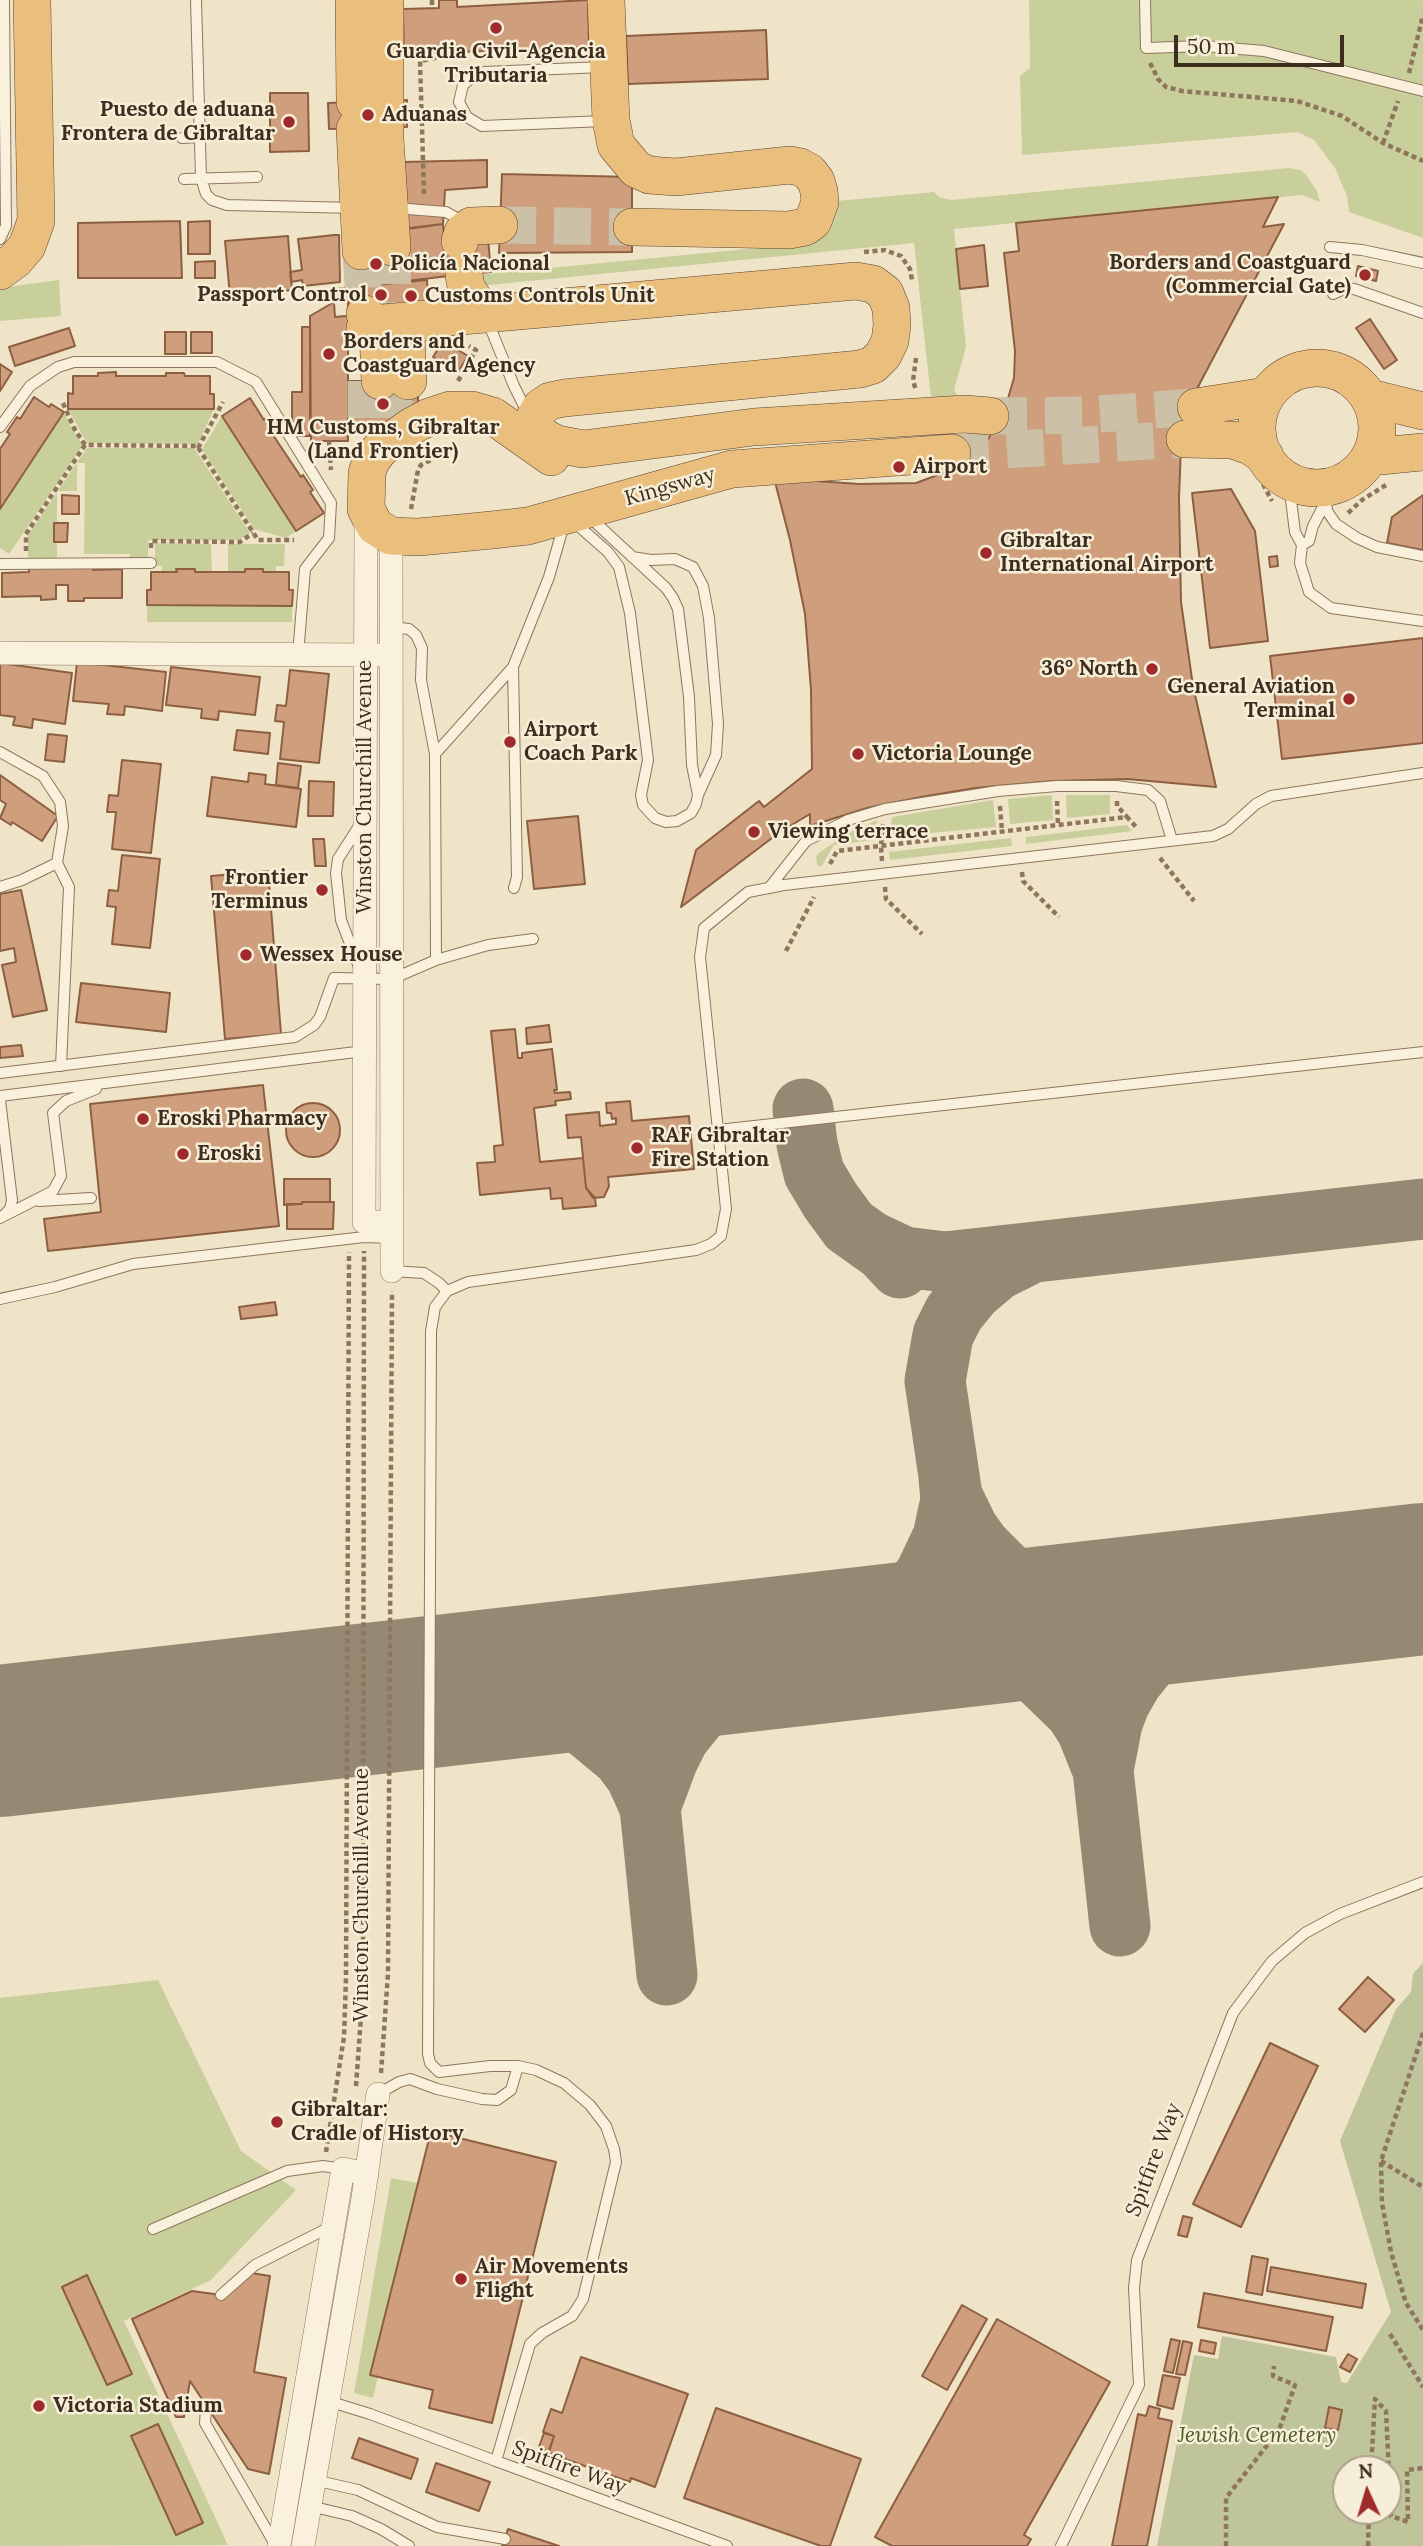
<!DOCTYPE html>
<html>
<head>
<meta charset="utf-8">
<style>
  body { margin:0 }
  #map { position:relative; width:1423px; height:2546px; overflow:hidden; background:#f0e4c8; font-family:Lora,serif }
  canvas { display:block }
  .north { position:absolute; left:1332px; top:2455px; width:70px; height:70px; box-sizing:border-box; background:#f7eed8; border:2px solid #ada18e; border-radius:50%; rotate:356deg; font-size:19px; font-weight:700; line-height:28px; text-align:center; color:#3d2e20 }
  .north::after { content:''; display:block; margin:auto; width:24px; height:32px; background:#9e2a2b; clip-path:polygon(50% 0,100% 100%,50% 72%,0 100%) }
  .scale { position:absolute; left:1174px; top:35px; width:170px; height:32px; box-sizing:border-box; border:4px solid #3d2e20; border-top:0; padding-left:9px; font-size:21px; line-height:24px; white-space:nowrap; color:#3d2e20; -webkit-text-stroke:5px #f7eed8; paint-order:stroke }
</style>
</head>
<body>
<div id="map">
<canvas width="1423" height="2546"></canvas>
<div class="north">N</div>
<div class="scale">50 m</div>
</div>
<script>
const ctx = document.querySelector('canvas').getContext('2d');
ctx.lineJoin = 'round';
function fillPath(path, color) {
  ctx.fillStyle = color;
  ctx.fill(path, 'evenodd');
}
function shape(rows) {
  const path = new Path2D();
  for (const r of rows) {
    if (r.length === 3) {
      path.moveTo(r[0] + r[2], r[1]);
      path.arc(r[0], r[1], r[2], 0, 2 * Math.PI);
      continue;
    }
    path.moveTo(r[0], r[1]);
    for (let i = 2; i < r.length; i += 2) path.lineTo(r[i], r[i + 1]);
  }
  return path;
}
function trace(path, color, width, dash) {
  ctx.strokeStyle = color;
  ctx.lineWidth = width;
  ctx.lineCap = dash ? 'butt' : 'round';
  ctx.setLineDash(dash || []);
  ctx.stroke(path);
}
function drawText(font, color, halo, rows, align = 'center') {
  ctx.font = font + ' Lora,serif';
  ctx.lineWidth = 5;
  ctx.setLineDash([]);
  ctx.textBaseline = 'middle';
  ctx.strokeStyle = halo;
  ctx.fillStyle = color;
  for (const [text, x, y, turn = 0] of rows) {
    ctx.save();
    ctx.translate(x, y);
    ctx.rotate((+turn || 0) * Math.PI / 180);
    ctx.textAlign = isNaN(turn) ? turn : align;
    if (halo) ctx.strokeText(text, 0, 0);
    ctx.fillText(text, 0, 0);
    ctx.restore();
  }
}
fillPath(shape([
  [1029,0,1423,0,1423,238,1349,212,1347,196,1335,168,1314,140,1298,132,1022,155,1020,76,1030,68],
  [1289,168,1301,170,1307,176,1317,191,1320,202,1302,195,954,229,966,347,954,390,961,401,931,398,914,243,489,285,486,286,477,275,778,246,837,201,934,192,939,197,951,200],
  [59,280,61,316,0,321,0,288],
  [68,409,214,409,198,444,87,443],
  [64,412,72,429,83,445,9,554,0,548,0,509],
  [222,416,296,531,286,538,254,529,202,449],
  [87,448,194,448,250,533,238,540,148,540,148,559,130,559,130,554,84,554,85,463,77,463,77,491,57,491,57,523,54,523,54,541,57,542,57,559,28,559,28,535],
  [155,543,211,544,212,572,195,572,194,569,177,569,177,572,162,572,162,566,155,566],
  [228,544,285,544,284,566,276,566,276,573,263,572,262,569,245,569,245,572,228,572],
  [147,605,292,606,292,622,147,622],
  [1052,795,1053,820,1010,824,1008,799],
  [1066,795,1110,795,1110,814,1067,818],
  [993,800,996,827,889,837,892,817],
  [877,820,874,840,834,845,821,867,817,865,816,857,819,853,846,834],
  [1127,825,1132,831,1026,844,1026,837],
  [1011,838,1012,846,890,860,889,852],
  [158,1980,241,2151,296,2190,211,2280,124,2321,228,2545,0,2546,0,1998],
  [391,2178,418,2183,370,2374,378,2376,373,2398,354,2393]
]), '#c9cf9b');
fillPath(shape([
  [1423,1963,1423,2546,1157,2546,1194,2355,1218,2359,1222,2336,1336,2357,1341,2382,1347,2383,1391,2312,1340,2141,1396,2009,1411,1992,1413,1974],
  [1346,2469,1388,2469,1388,2511,1346,2511]
]), '#bfc49a');
trace(shape([
  [803,1109,807,1144,814,1173,830,1200,849,1226,884,1251,900,1268],
  [870,1241,904,1257,945,1262,1423,1209],
  [1029,1254,997,1270,972,1291,954,1313,943,1335,935,1381,952,1496,968,1529,981,1547,1012,1578,1034,1591,1079,1607,1155,1610],
  [928,1636,980,1647,1026,1667,1042,1679,1075,1711,1087,1730,1103,1770,1112,1723,1120,1702,1132,1681,1149,1660,1167,1643,1190,1626,1253,1599],
  [447,1690,513,1695,554,1707,575,1718,622,1757,636,1776,650,1807,668,1759,679,1737,709,1700,727,1686,792,1651,855,1636,878,1623,911,1593,925,1575,943,1537,951,1500,949,1478],
  [1103,1770,1120,1926],
  [650,1807,667,1975]
]), '#968974', 61);
trace(shape([
  [0,1741,1423,1579]
]), '#968974', 152);
const building = shape([
  [439,0,457,0,457,7,588,0,589,47,404,54,403,9,439,8,439,0],
  [766,30,768,79,628,84,626,36,766,30],
  [270,93,308,93,309,151,270,152,270,93],
  [407,100,407,127,329,129,328,103,407,100],
  [487,160,487,187,445,190,443,224,407,229,403,162,487,160],
  [502,174,632,177,632,252,499,253,502,174],
  [1278,197,1263,227,1284,224,1200,383,1193,398,1181,446,1179,498,1181,602,1193,686,1216,787,1127,779,1053,781,975,788,921,797,867,808,810,826,810,814,780,832,681,907,696,850,759,801,764,807,812,769,811,690,805,614,790,540,774,478,859,484,916,483,951,470,985,444,1004,412,1014,378,1015,351,1004,253,1019,251,1016,223,1278,197],
  [180,221,182,278,78,278,78,223,180,221],
  [210,221,210,254,188,254,188,222,210,221],
  [443,224,448,276,407,281,401,229,443,224],
  [334,235,339,235,340,282,303,286,302,280,291,282,290,272,302,270,298,239,334,235],
  [288,236,292,290,230,296,225,241,288,236],
  [488,238,491,272,448,276,445,242,488,238],
  [984,245,988,286,960,289,956,249,984,245],
  [404,246,407,277,349,283,345,252,404,246],
  [215,261,215,278,195,278,195,262,215,261],
  [1358,266,1378,271,1376,281,1356,276,1358,266],
  [427,280,429,308,335,317,333,289,427,280],
  [334,302,348,302,348,441,311,441,310,316,334,302],
  [1370,319,1397,360,1384,369,1356,328,1370,319],
  [302,327,310,327,310,436,295,436,295,426,292,426,292,392,302,392,302,327],
  [69,328,75,346,15,366,9,347,69,328],
  [165,332,186,332,186,354,165,354,165,332],
  [191,332,212,332,212,353,191,353,191,332],
  [443,341,468,356,458,372,433,357,443,341],
  [0,364,12,372,0,391,0,364],
  [116,372,116,376,166,376,166,373,184,373,185,376,210,376,210,394,214,394,214,409,68,409,68,393,73,394,73,376,98,376,98,373,116,372],
  [348,381,418,381,418,412,388,428,348,429,348,381],
  [34,397,49,407,51,404,64,412,0,509,0,449,10,434,7,432,17,417,20,419,34,397],
  [250,398,264,420,266,418,276,433,273,435,301,477,303,475,313,490,310,492,324,513,296,531,222,416,250,398],
  [1231,489,1255,531,1268,641,1210,648,1192,493,1231,489],
  [62,495,79,496,79,514,62,514,62,495],
  [1423,495,1423,550,1387,543,1392,517,1423,495],
  [54,523,68,523,67,542,54,542,54,523],
  [1277,556,1278,566,1270,567,1269,557,1277,556],
  [93,566,93,570,122,569,122,598,84,598,84,601,68,601,68,585,56,585,56,599,41,600,41,596,2,597,2,573,29,572,29,567,93,566],
  [176,569,195,569,195,572,245,572,245,569,263,569,263,572,289,572,289,590,293,590,292,606,147,605,147,590,151,590,151,572,177,572,176,569],
  [1423,638,1423,743,1282,759,1270,656,1423,638],
  [77,662,166,672,162,711,125,706,124,715,107,714,109,704,73,701,77,662],
  [0,663,72,673,65,724,33,719,32,728,13,725,15,717,0,715,0,663],
  [171,667,260,677,255,715,219,711,218,720,201,718,202,709,166,705,171,667],
  [290,670,329,674,319,763,280,759,284,722,275,721,277,705,286,706,290,670],
  [237,730,270,733,268,754,234,750,237,730],
  [48,734,67,736,64,762,45,760,48,734],
  [122,760,161,764,151,853,112,849,116,812,107,812,109,795,118,796,122,760],
  [278,763,301,766,298,788,276,785,278,763],
  [249,773,266,775,265,784,301,789,296,827,207,816,212,777,248,782,249,773],
  [0,775,58,816,42,841,12,822,11,825,0,818,6,804,0,800,0,775],
  [309,781,334,782,333,816,308,816,309,781],
  [578,816,585,884,534,889,527,821,578,816],
  [313,839,324,839,326,866,315,866,313,839],
  [122,855,160,859,150,948,112,944,116,907,107,906,109,890,118,891,122,855],
  [268,871,281,1034,225,1039,211,876,268,871],
  [21,890,47,1010,13,1017,2,965,16,962,14,948,0,951,0,894,21,890],
  [81,983,170,993,166,1032,76,1022,81,983],
  [549,1025,551,1042,527,1044,526,1028,549,1025],
  [515,1029,518,1058,522,1058,522,1053,552,1049,557,1090,554,1090,555,1093,570,1092,571,1099,555,1101,556,1105,534,1108,540,1162,583,1158,586,1188,595,1198,596,1206,563,1209,562,1198,551,1199,550,1188,480,1195,477,1163,495,1162,494,1146,503,1145,491,1031,515,1029],
  [21,1045,23,1056,0,1058,0,1047,21,1045],
  [263,1085,279,1226,48,1251,44,1219,101,1212,90,1104,263,1085],
  [630,1101,632,1121,689,1116,694,1169,608,1177,609,1186,604,1197,593,1198,586,1188,581,1137,568,1138,566,1115,599,1112,600,1126,616,1124,616,1118,612,1119,611,1113,607,1113,606,1103,630,1101],
  [313,1130,27],
  [284,1179,330,1179,330,1202,302,1202,302,1204,284,1205,284,1179],
  [302,1202,334,1202,333,1229,287,1229,287,1204,302,1204,302,1202],
  [275,1302,277,1315,241,1319,239,1307,275,1302],
  [1368,1977,1394,2000,1365,2032,1339,2009,1368,1977],
  [1270,2043,1318,2066,1241,2227,1193,2204,1270,2043],
  [431,2131,556,2162,492,2423,429,2408,433,2390,370,2375,431,2131],
  [1183,2216,1192,2218,1187,2237,1178,2235,1183,2216],
  [1252,2256,1268,2259,1262,2295,1246,2292,1252,2256],
  [1271,2267,1366,2284,1362,2308,1267,2291,1271,2267],
  [251,2273,270,2276,254,2372,286,2378,269,2474,248,2469,190,2381,184,2417,176,2417,132,2319,192,2291,221,2295,251,2273],
  [87,2275,132,2374,107,2385,62,2287,87,2275],
  [1204,2293,1333,2317,1326,2351,1198,2327,1204,2293],
  [962,2305,987,2319,947,2390,922,2376,962,2305],
  [997,2319,1110,2382,1024,2535,1031,2539,1027,2546,892,2546,875,2537,997,2319],
  [1171,2339,1180,2341,1173,2373,1164,2371,1171,2339],
  [1201,2340,1216,2343,1214,2354,1199,2351,1201,2340],
  [1183,2341,1192,2343,1185,2375,1176,2374,1183,2341],
  [1348,2354,1357,2359,1350,2372,1340,2367,1348,2354],
  [581,2357,688,2394,655,2487,631,2478,630,2482,548,2453,554,2436,543,2432,551,2409,562,2413,581,2357],
  [1163,2375,1180,2378,1173,2409,1157,2405,1163,2375],
  [1149,2406,1160,2409,1158,2418,1172,2421,1147,2546,1112,2546,1138,2414,1146,2416,1149,2406],
  [1329,2407,1342,2410,1338,2430,1325,2428,1329,2407],
  [716,2408,861,2459,830,2546,821,2546,684,2498,716,2408],
  [158,2424,203,2523,176,2535,131,2436,158,2424],
  [544,2433,554,2436,549,2452,539,2447,544,2433],
  [359,2438,418,2459,411,2479,352,2458,359,2438],
  [436,2463,490,2482,479,2511,426,2492,436,2463],
  [508,2529,559,2546,502,2546,508,2529]
]);
fillPath(building, '#cf9f7d');
trace(building, '#8d5f41', 2);
trace(shape([
  [499,225,632,227],
  [392,247,393,312],
  [361,251,365,314],
  [366,381,366,428],
  [394,381,394,425],
  [990,416,1087,415,1196,407],
  [952,453,1185,439]
]), '#ccc0a6', 37, [37, 18]);
const service = shape([
  [196,0,201,178,206,194,212,200,227,205,355,208],
  [1145,0,1146,48,1204,46,1264,51,1423,91],
  [603,67,485,72,476,74,463,85,459,102,467,117,482,126,605,121],
  [182,138,200,137],
  [184,179,257,177],
  [395,208,446,212,464,222],
  [0,239,6,226,4,0],
  [1330,247,1362,250,1423,263],
  [1333,294,1346,288,1354,289,1423,313],
  [488,322,514,386,529,416],
  [0,427,30,386,58,367,74,362,217,362,256,382,331,503,329,538,305,569,298,655],
  [1284,478,1291,500,1295,532,1302,545,1300,563,1309,592,1331,608,1423,621],
  [1338,484,1326,502,1327,511,1336,524,1357,538,1377,547,1423,556],
  [596,515,597,524,666,588,673,598,678,609,689,697,692,765,698,795],
  [575,523,608,552,619,567,630,613,648,760,641,795,643,805,655,818,666,822,677,821,691,813,696,804,698,795,716,755,718,724,709,618,703,586,693,567,675,559,651,560,632,557],
  [1302,545,1309,541,1313,526,1325,503],
  [0,564,151,563],
  [391,627,409,629,416,635,422,648,421,680,435,754,436,960],
  [513,667,517,877,514,888],
  [0,752,43,776,60,802,63,826,57,863,69,887,61,1066],
  [435,754,513,667,549,577,564,524],
  [0,887,22,880,57,863],
  [769,888,806,841,848,820,885,809,998,791,1057,786,1116,786,1148,790,1160,801,1172,840],
  [359,967,341,920,336,873,338,859,361,823],
  [0,1073,295,1037,314,1025,320,1017,334,978,392,979,436,960,488,945,533,939],
  [0,1096,364,1051],
  [0,1100,12,1200,10,1209,3,1216],
  [718,1130,700,957,704,928,748,892,784,885,1213,836,1228,829,1256,804,1271,796,1423,773],
  [39,1201,91,1198],
  [0,1218,53,1191,61,1176,53,1113,66,1101,96,1089],
  [392,1271,424,1273,439,1283,447,1291],
  [0,1299,55,1287,133,1264,364,1237,392,1238],
  [378,2094,399,2082,410,2079,437,2089,482,2099,497,2100,511,2090,518,2066],
  [153,2229,287,2171,323,2166,343,2169],
  [221,2295,255,2265,332,2226],
  [328,2401,370,2414,496,2461],
  [206,2408,205,2423,276,2546],
  [314,2480,358,2490,437,2527,505,2539],
  [310,2506,352,2516,381,2529,409,2546],
  [727,2546,496,2461,530,2344,542,2333,572,2316,583,2299,616,2162,614,2149,606,2126,590,2105,564,2083,536,2070,518,2066,490,2066,439,2072,430,2063,428,2054,431,1331,435,1307,447,1291,468,1282,696,1250,711,1244,721,1236,726,1209,718,1130,1423,1052],
  [1061,2546,1139,2385,1134,2288,1137,2260,1233,2013,1272,1961,1305,1933,1340,1914,1423,1882]
]);
const minor = shape([
  [366,513,364,1222,392,1222],
  [391,536,392,1271],
  [0,653,378,655],
  [279,2546,343,2169,367,2174],
  [303,2546,363,2198,378,2094]
]);
const trunk = shape([
  [354,0,355,102],
  [385,0,385,139,392,247],
  [606,0,611,120,616,145,636,169,649,175,676,177,790,165,800,167,809,172,816,181,819,191,820,202,813,221,805,227,789,230,632,227],
  [355,129,361,251],
  [460,241,463,232,471,226,499,225],
  [0,271,15,260,27,246,36,221,32,0],
  [464,275,466,287,483,314],
  [365,314,378,331,380,381],
  [365,328,372,324,856,281,873,284,885,293,891,308,892,325,890,341,883,355,873,365,860,369,564,398,550,401,541,407,535,417,536,427,543,437,557,444,583,449,754,427,965,414,990,416],
  [1317,428,60],
  [408,381,406,334,422,319],
  [1370,398,1423,411],
  [1196,407,1266,396],
  [1185,439,1233,440,1250,446,1265,456],
  [551,457,493,416,472,410,450,410,429,417,412,426,380,449,371,461,367,473,366,509,375,526,391,536,419,537,492,530,528,526,732,469,952,453],
  [1370,457,1423,452]
]);
trace(service, '#8d765c', 12);
trace(minor, '#8d765c', 24);
trace(trunk, '#5b4430', 38);
trace(shape([
  [432,0,432,8],
  [1150,63,1158,79,1166,87,1182,91,1297,101,1342,116,1383,143,1423,161],
  [1409,73,1423,15],
  [1383,143,1398,101],
  [424,194,420,61,435,58,434,53],
  [864,252,885,250,901,256,910,269,912,280],
  [916,358,913,381,916,390],
  [458,381,476,350,469,346],
  [63,403,74,428,85,445],
  [329,441,331,470],
  [198,448,223,402],
  [1263,484,1272,501],
  [411,509,418,470,421,465,433,459,432,447],
  [1348,513,1362,500,1386,485],
  [151,548,151,541,240,542,253,533],
  [26,551,26,534,85,445,197,446,258,540,294,540],
  [1057,801,1058,825],
  [1117,801,1117,806,1127,817],
  [1000,806,1002,831],
  [1160,858,1194,901],
  [882,861,881,846,883,824],
  [830,864,837,851,1058,825,1127,817,1138,829],
  [1022,872,1023,881,1059,917],
  [885,887,886,899,922,934],
  [786,951,814,897],
  [1423,2033,1381,2161,1382,2203,1391,2252,1406,2303,1423,2330],
  [381,2073,388,1974,392,1291],
  [356,2086,363,1989,364,1251],
  [326,2152,344,2037,346,1978,349,1252],
  [1381,2161,1423,2187],
  [1390,2334,1423,2387],
  [1371,2469,1375,2399,1386,2411,1391,2516,1408,2522,1407,2470,1423,2468],
  [1226,2546,1226,2498,1279,2430,1295,2385,1273,2376,1274,2366],
  [1368,2546,1369,2511]
]), '#8d765c', 4.5, [5, 3.5]);
trace(service, '#faf1dc', 10);
trace(minor, '#faf1dc', 23);
trace(trunk, '#eabe7c', 37);
for (const [x, y, r, color] of [
  [496,28,7,"#9e2a2b"],
  [368,115,7,"#9e2a2b"],
  [289,122,7,"#9e2a2b"],
  [376,264,7,"#9e2a2b"],
  [1365,275,7,"#9e2a2b"],
  [381,295,7,"#9e2a2b"],
  [411,296,7,"#9e2a2b"],
  [329,354,7,"#9e2a2b"],
  [383,404,7,"#9e2a2b"],
  [899,467,7,"#9e2a2b"],
  [986,553,7,"#9e2a2b"],
  [1152,669,7,"#9e2a2b"],
  [1349,699,7,"#9e2a2b"],
  [510,742,7,"#9e2a2b"],
  [858,754,7,"#9e2a2b"],
  [754,832,7,"#9e2a2b"],
  [322,890,7,"#9e2a2b"],
  [246,955,7,"#9e2a2b"],
  [143,1119,7,"#9e2a2b"],
  [637,1148,7,"#9e2a2b"],
  [183,1154,7,"#9e2a2b"],
  [277,2122,7,"#9e2a2b"],
  [461,2279,7,"#9e2a2b"],
  [39,2406,7,"#9e2a2b"]
]) {
  const dot = new Path2D();
  dot.arc(x, y, r, 0, 2 * Math.PI);
  ctx.fillStyle = color;
  ctx.fill(dot);
  trace(dot, '#f7eed8', 2.5);
}
drawText('bold 21px', '#3d2e20', '#f7eed8', [
  ["Guardia Civil-Agencia",496,52,"center"],
  ["Tributaria",496,76,"center"],
  ["Puesto de aduana",275,110,"right"],
  ["Frontera de Gibraltar",275,134,"right"],
  ["Aduanas",382,115],
  ["Borders and Coastguard",1351,263,"right"],
  ["(Commercial Gate)",1351,287,"right"],
  ["Policía Nacional",390,264],
  ["Passport Control",367,295,"right"],
  ["Customs Controls Unit",425,296],
  ["Borders and",343,342],
  ["Coastguard Agency",343,366],
  ["HM Customs, Gibraltar",383,428,"center"],
  ["(Land Frontier)",383,452,"center"],
  ["Airport",913,467],
  ["Gibraltar",1000,541],
  ["International Airport",1000,565],
  ["36° North",1138,669,"right"],
  ["General Aviation",1335,687,"right"],
  ["Terminal",1335,711,"right"],
  ["Airport",524,730],
  ["Coach Park",524,754],
  ["Victoria Lounge",872,754],
  ["Viewing terrace",768,832],
  ["Frontier",308,878,"right"],
  ["Terminus",308,902,"right"],
  ["Wessex House",260,955],
  ["Eroski Pharmacy",157,1119],
  ["RAF Gibraltar",651,1136],
  ["Fire Station",651,1160],
  ["Eroski",197,1154],
  ["Gibraltar:",291,2110],
  ["Cradle of History",291,2134],
  ["Air Movements",475,2267],
  ["Flight",475,2291],
  ["Victoria Stadium",53,2406]
], 'left');
drawText('21px', '#3d2e20', '#f7eed8', [
  ["Kingsway",670,487,-16],
  ["Winston Churchill Avenue",365,787,-90],
  ["Winston Churchill Avenue",362,1895,-90],
  ["Spitfire Way",1154,2160,-69],
  ["Spitfire Way",569,2468,20]
]);
drawText('italic 21px', '#4d5a26', '#f7eed8', [
  ["Jewish Cemetery",1257,2436]
]);
</script>
</body>
</html>
